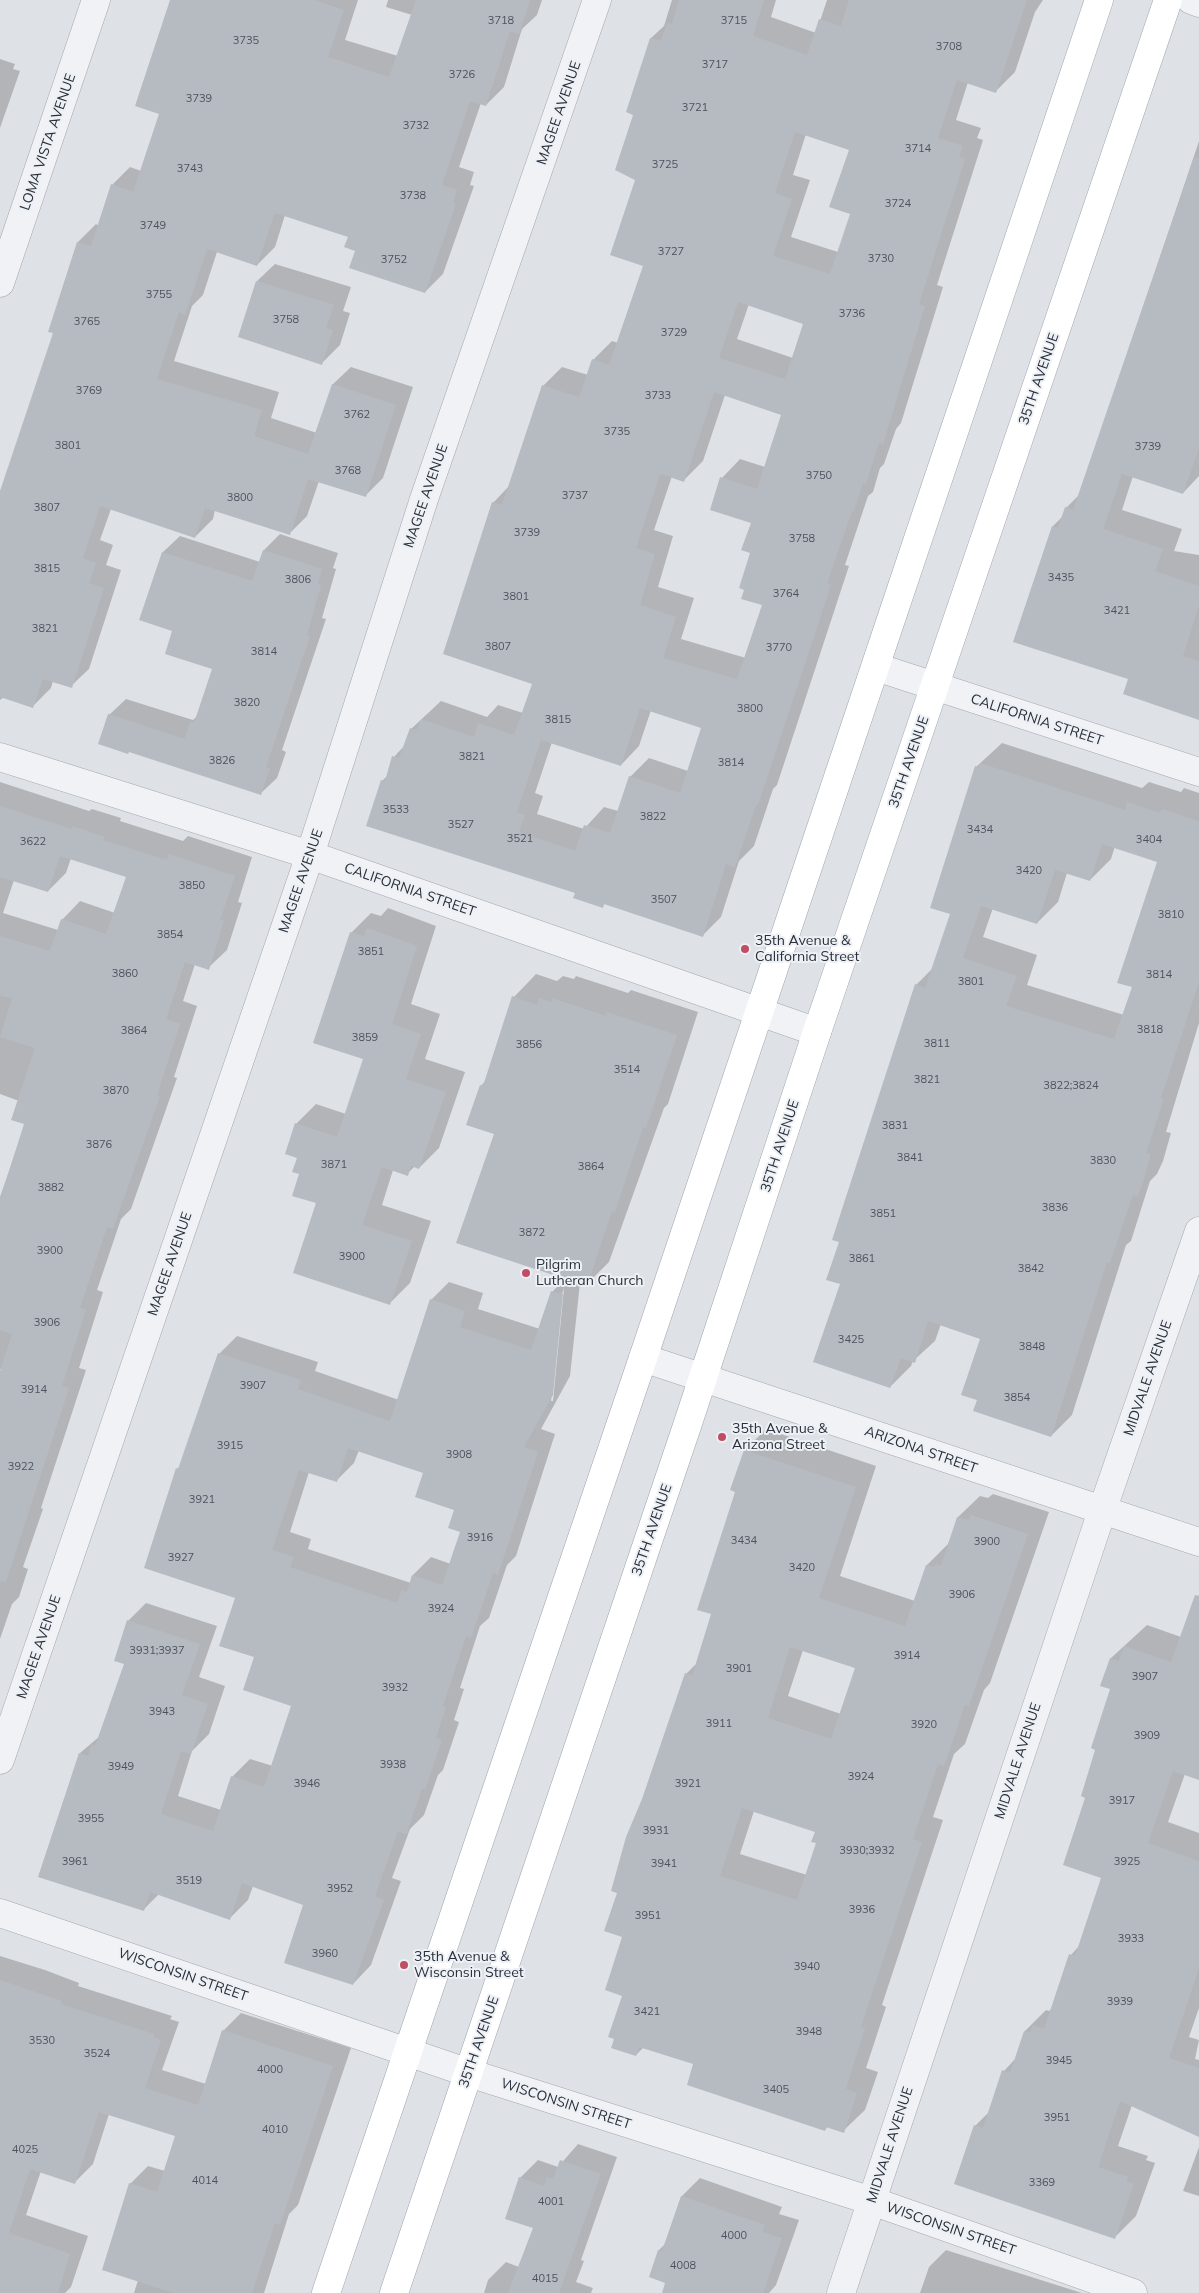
<!DOCTYPE html>
<html>
<head>
<meta charset="utf-8">
<style>
  body { margin:0 }
  canvas { display:block; background:#dee1e6 }
</style>
</head>
<body>
<canvas width="1199" height="2293"></canvas>
<script>
const ctx = document.querySelector('canvas').getContext('2d');
ctx.lineJoin = 'round';
function fillPath(path, color) {
  ctx.fillStyle = color;
  ctx.fill(path, 'evenodd');
}
function shape(rows) {
  const path = new Path2D();
  for (const r of rows) {
    path.moveTo(r[0], r[1]);
    for (let i = 2; i < r.length; i += 2) path.lineTo(r[i], r[i + 1]);
  }
  return path;
}
function trace(path, color, width, dash) {
  ctx.strokeStyle = color;
  ctx.lineWidth = width;
  ctx.lineCap = dash ? 'butt' : 'round';
  ctx.setLineDash(dash || []);
  ctx.stroke(path);
}
function drawText(font, color, halo, rows, align = 'center') {
  ctx.font = font + ' Mulish,sans-serif';
  ctx.lineWidth = 4;
  ctx.setLineDash([]);
  ctx.textBaseline = 'middle';
  ctx.strokeStyle = halo;
  ctx.fillStyle = color;
  for (const [text, x, y, turn = 0] of rows) {
    ctx.save();
    ctx.translate(x, y);
    ctx.rotate((+turn || 0) * Math.PI / 180);
    ctx.textAlign = isNaN(turn) ? turn : align;
    if (halo) ctx.strokeText(text, 0, 0);
    ctx.fillText(text, 0, 0);
    ctx.restore();
  }
}
fillPath(shape([
  [171,0,358,0,345,40,398,56,412,15,386,7,388,0,542,0,537,15,522,29,504,87,486,105,481,103,459,167,474,172,470,185,474,186,443,274,425,292,357,250,350,236,285,215,275,247,257,265,217,252,203,295,192,306,174,361,279,392,271,418,317,433,333,384,351,367,413,387,383,478,365,496,319,481,307,516,289,534,215,510,213,519,195,537,111,509,100,540,113,545,106,565,121,570,89,669,71,686,53,681,51,688,33,706,4,697,0,700,0,495,54,332,50,331,78,242,96,224,99,226,112,185,130,167,141,171,160,113],
  [672,0,776,0,771,17,816,33,827,0,1043,0,1035,12,1015,72,996,91,968,82,956,120,981,128,977,138,983,140,937,285,943,287,901,423,896,429,884,464,880,468,873,492,868,496,845,565,849,566,777,785,773,789,754,846,739,861,721,917,702,936,605,903,603,906,576,892,368,826,383,780,388,775,394,757,404,746,411,729,441,701,487,717,498,705,523,713,534,683,493,503,509,486,543,386,562,367,588,375,593,360,612,341,618,343,644,265,636,179,635,114,651,38,664,26],
  [806,134,850,149,852,213,838,252,791,237,810,180,793,175],
  [749,304,805,323,793,358,737,339],
  [725,395,782,414,765,467,740,459,722,478,753,522,752,552,764,604,746,658,681,639,694,598,658,587,673,536,654,530,672,476,684,480,703,461],
  [651,710,702,727,688,771,649,758,630,777,618,811,604,807,584,829,537,814,543,796,535,793,552,742,621,765,639,746],
  [0,59,15,64,13,69,20,71,0,128],
  [1199,141,1199,476,1183,493,1133,476,1122,510,1182,529,1174,551,1199,555,1199,719,1130,678,1015,641,1053,526,1062,517,1066,508,1081,493],
  [275,264,351,287,343,311,350,313,340,345,322,363,257,281],
  [280,534,338,553,333,568,336,569,322,618,326,619,282,750,286,752,277,778,260,794,109,715,126,699,193,720,198,715,214,668,174,630,141,619,163,552,180,536,260,562,264,550],
  [1002,743,1142,788,1149,782,1181,792,1184,788,1199,793,1199,1023,1166,1132,1171,1133,1163,1161,1157,1174,1150,1181,1131,1241,1126,1245,1072,1415,1051,1436,978,1400,982,1338,941,1324,935,1341,913,1361,911,1366,890,1387,841,1283,840,1241,916,985,933,968,951,914,976,767],
  [1115,846,1158,861,1133,987,1124,1015,1027,985,1037,955,983,937,993,908,1037,923,1058,902,1067,873,1090,880,1111,859],
  [0,782,89,811,92,809,121,818,120,821,183,841,188,836,252,857,238,902,242,903,227,950,208,968,195,964,183,1001,197,1006,174,1077,177,1078,131,1209,121,1219,97,1290,103,1292,79,1368,86,1370,41,1508,43,1509,23,1567,28,1569,19,1597,12,1604,0,1639,0,1397,2,1369,0,1369,0,1197,26,1123,19,1101,0,1094],
  [71,858,127,876,115,913,80,901,62,920,58,930,3,913,14,880,48,891,66,873],
  [388,908,436,926,411,1004,440,1014,425,1059,465,1072,439,1148,419,1168,415,1166,407,1174,393,1170,382,1205,431,1221,410,1283,390,1303,318,1202,300,1174,296,1124,316,1104,346,1114,364,1058,351,933,371,913,381,916],
  [536,974,557,981,563,976,574,979,576,976,628,993,631,990,698,1012,668,1104,664,1108,609,1262,586,1285,580,1283,570,1376,541,1429,555,1434,516,1556,507,1565,489,1618,480,1626,460,1688,464,1689,454,1720,459,1722,443,1770,438,1775,424,1815,410,1829,392,1878,401,1881,371,1965,353,1984,305,1904,253,1886,248,1900,230,1918,159,1894,144,1909,80,1753,100,1736,126,1663,128,1621,146,1603,217,1626,199,1677,225,1686,209,1734,192,1751,178,1796,221,1810,232,1777,250,1759,273,1766,293,1706,256,1656,236,1597,177,1469,181,1465,219,1354,237,1336,318,1362,315,1371,399,1400,431,1300,449,1282,483,1293,478,1309,540,1329,552,1292,566,1278,495,1133,481,1086,486,1080,514,997],
  [564,1288,553,1401,551,1401,562,1294],
  [359,1450,425,1472,456,1510,462,1531,451,1564,431,1557,413,1575,411,1583,308,1549,311,1539,290,1532,309,1472,336,1481,354,1463],
  [766,1429,876,1466,840,1576,915,1601,927,1565,948,1544,958,1517,980,1496,988,1498,993,1494,1049,1512,990,1683,984,1690,965,1744,954,1754,933,1817,943,1820,882,2005,886,2007,866,2068,878,2072,865,2110,843,2131,828,2126,825,2130,695,2063,644,2047,636,2055,623,1995,624,1936,619,1892,643,1799,686,1674,697,1663,713,1614,745,1450],
  [803,1650,856,1668,841,1714,788,1696],
  [754,1811,816,1831,818,1843,807,1875,740,1854],
  [1199,1595,1199,1778,1185,1774,1168,1822,1199,1833,1199,2008,1189,2037,1199,2040,1195,2059,1199,2060,1199,2135,1132,2105,1118,2146,1148,2156,1146,2160,1155,2163,1136,2216,1115,2237,975,2126,990,2111,1004,2071,1016,2058,1025,2031,1046,2010,1049,2011,1052,2008,1071,1955,1079,1946,1103,1877,1087,1797,1111,1688,1102,1685,1111,1658,1147,1625,1181,1637,1194,1600],
  [0,1956,45,1970,79,1983,78,1986,172,2016,170,2019,179,2022,162,2070,206,2084,223,2031,241,2013,351,2048,298,2205,289,2214,264,2293,134,2293,138,2280,130,2184,148,2166,165,2171,177,2135,109,2114,93,2164,75,2182,41,2171,26,2215,88,2236,71,2287,65,2293,0,2293],
  [578,2144,617,2157,581,2260,584,2261,576,2282,593,2288,591,2293,484,2293,488,2280,506,2262,519,2267,534,2228,520,2178,538,2160,558,2167],
  [1199,2147,1199,2196,1183,2191],
  [700,2178,782,2207,779,2214,799,2220,776,2285,769,2293,663,2293,667,2282,659,2250,665,2244,682,2196],
  [946,2250,1082,2293,920,2293,929,2267]
]), '#0003');
fillPath(shape([
  [170,0,314,0,344,10,328,57,389,77,416,0,530,0,519,34,510,31,486,106,470,101,442,185,457,190,453,203,456,204,425,293,349,268,355,251,344,247,348,237,275,213,257,266,207,249,185,315,179,312,157,379,262,410,254,436,308,454,332,384,396,405,366,497,308,479,290,535,205,508,195,538,100,506,83,558,96,563,89,583,104,588,72,688,43,679,33,708,0,697,0,491,53,333,48,332,77,242,91,246,111,184,133,192,159,114,135,106],
  [679,0,764,0,753,36,807,55,819,19,841,26,849,0,1027,0,996,93,957,80,938,138,963,146,959,157,965,159,919,304,925,306,883,444,879,443,866,484,863,483,854,512,852,511,827,584,831,585,758,805,756,805,735,867,726,864,703,937,604,904,603,908,573,898,575,893,366,826,381,780,385,781,392,756,399,758,410,728,417,730,421,719,474,737,478,723,514,735,532,684,443,654,492,502,502,505,542,385,579,397,592,359,609,365,643,266,610,255,635,180,615,170,633,115,626,112,650,38,661,41,667,23,672,24],
  [795,132,849,150,829,207,850,214,830,274,773,256,792,199,775,193],
  [738,302,803,324,785,379,719,358],
  [714,392,781,415,757,489,720,477,710,510,751,523,741,550,750,553,739,588,744,590,741,599,762,605,737,679,663,658,676,617,640,605,655,554,636,548,659,477,661,474,684,482],
  [640,708,701,728,680,793,629,776,610,833,584,825,575,851,519,832,525,815,517,812,541,740,621,766],
  [1194,157,1199,158,1199,448,1183,494,1122,474,1103,529,1163,549,1155,571,1199,586,1199,605,1183,656,1199,661,1199,720,1123,694,1128,679,1013,642,1052,526,1058,528,1065,507,1073,510],
  [256,281,334,305,326,328,333,330,322,365,238,337],
  [263,550,322,569,318,584,321,585,307,635,310,636,266,767,270,768,261,795,129,752,128,754,98,744,108,714,185,739,190,721,194,723,212,669,165,654,172,631,139,620,162,552,252,581],
  [980,763,1125,810,1127,802,1160,813,1162,809,1199,821,1199,982,1161,1098,1164,1099,1146,1153,1151,1154,1143,1183,1137,1197,1133,1195,1110,1263,1107,1262,1051,1437,973,1411,977,1400,961,1395,980,1339,928,1321,915,1363,901,1358,890,1388,813,1362,840,1284,826,1280,839,1242,832,1240,915,984,925,988,950,914,930,908,975,766,979,767],
  [1102,844,1157,862,1117,983,1132,987,1114,1039,1006,1006,1017,976,963,958,981,906,1037,924,1055,870,1090,881],
  [0,806,72,829,73,826,104,837,103,840,167,860,169,854,235,876,220,920,224,921,209,970,185,962,166,1019,180,1024,157,1095,160,1096,113,1229,107,1227,80,1308,86,1310,62,1386,69,1388,6,1582,0,1581,0,1371,12,1334,0,1330,0,1199,24,1124,11,1120,35,1048,0,1037,12,998,0,996,0,936,50,951,61,919,106,934,126,877,60,856,48,892,0,877],
  [367,928,417,946,392,1024,421,1034,406,1079,446,1092,419,1169,411,1166,408,1176,382,1167,362,1225,412,1241,390,1305,293,1273,316,1203,292,1196,299,1174,292,1172,297,1158,285,1154,295,1123,337,1137,363,1059,313,1043,350,932,364,936],
  [512,996,537,1005,539,998,551,1002,552,998,606,1016,607,1012,677,1035,646,1128,643,1127,615,1212,612,1211,587,1286,456,1243,494,1134,466,1125,480,1085,483,1086],
  [551,1291,563,1294,553,1395,524,1447,538,1452,498,1575,493,1573,471,1638,466,1636,443,1706,446,1707,436,1738,442,1740,425,1790,422,1789,406,1835,398,1831,375,1896,384,1900,353,1985,284,1963,303,1905,242,1883,230,1920,150,1892,144,1911,38,1877,79,1753,88,1756,92,1745,95,1746,124,1664,114,1661,127,1620,200,1644,182,1695,208,1704,191,1754,181,1751,161,1814,213,1831,231,1776,264,1787,291,1706,243,1690,254,1657,219,1646,235,1598,144,1568,176,1468,178,1469,218,1353,301,1380,298,1389,390,1421,430,1299,465,1311,460,1327,531,1350],
  [348,1448,423,1473,415,1497,454,1510,448,1528,460,1532,442,1585,412,1575,407,1592,402,1590,397,1603,290,1567,294,1557,272,1550,299,1470,337,1482],
  [744,1450,856,1487,819,1598,905,1626,926,1565,935,1567,936,1564,941,1566,957,1517,969,1520,971,1515,1028,1534,969,1706,965,1705,944,1766,938,1764,913,1839,922,1842,861,2027,865,2028,846,2089,857,2093,844,2133,826,2127,825,2131,687,2085,693,2064,639,2047,636,2056,611,2048,614,2039,608,2037,622,1996,605,1990,622,1937,604,1931,617,1893,611,1891,626,1837,642,1799,685,1673,692,1676,711,1614,697,1610,735,1492,730,1490],
  [790,1647,855,1668,831,1739,768,1718],
  [742,1808,815,1832,811,1842,816,1843,797,1900,720,1876],
  [1195,1595,1199,1596,1199,1780,1173,1771,1148,1843,1199,1861,1199,1968,1169,2058,1199,2068,1199,2137,1120,2101,1098,2167,1128,2177,1126,2181,1134,2184,1115,2239,954,2184,974,2125,983,2128,1002,2070,1010,2073,1024,2031,1030,2033,1033,2025,1044,2029,1069,1954,1075,1956,1101,1878,1063,1865,1085,1798,1081,1796,1095,1750,1091,1748,1110,1689,1100,1686,1110,1658,1119,1661,1124,1646,1171,1662],
  [0,1980,62,2001,61,2004,154,2034,153,2037,161,2040,145,2088,198,2105,222,2030,333,2066,280,2225,275,2223,252,2293,174,2293,102,2270,129,2183,157,2192,175,2136,99,2112,75,2184,30,2169,9,2233,70,2254,58,2293,0,2293],
  [560,2160,601,2174,559,2293,508,2293,533,2228,505,2219,519,2177,544,2186,547,2177,553,2179],
  [681,2196,765,2225,762,2232,782,2238,763,2293,662,2293,665,2283,649,2277,658,2250,662,2251]
]), '#b6bbc2');
const minor = shape([
  [1191,0,1199,3],
  [0,283,96,0],
  [876,667,1199,772],
  [0,757,310,855,817,1032],
  [643,1358,1199,1542],
  [0,1760,310,855,424,499,597,0],
  [0,1913,469,2073,872,2201,1133,2293],
  [841,2293,1102,1511,1199,1231]
]);
const major = shape([
  [326,2293,643,1358,1099,0],
  [394,2293,687,1426,817,1032,1168,0]
]);
trace(minor, '#a4a8af', 29);
trace(major, '#9ea6b0', 29);
trace(minor, '#f0f2f5', 28);
trace(major, '#fff', 28);
for (const [x, y, r, color] of [
  [745,949,5,"#bf4e65"],
  [526,1273,5,"#bf4e65"],
  [722,1437,5,"#bf4e65"],
  [404,1965,5,"#bf4e65"]
]) {
  const dot = new Path2D();
  dot.arc(x, y, r, 0, 2 * Math.PI);
  ctx.fillStyle = color;
  ctx.fill(dot);
  trace(dot, '#edf0f4', 2);
}
drawText('11px', '#4c535d', null, [
  ["3718",501,21],
  ["3715",734,21],
  ["3735",246,41],
  ["3708",949,47],
  ["3717",715,65],
  ["3726",462,75],
  ["3739",199,99],
  ["3721",695,108],
  ["3732",416,126],
  ["3714",918,149],
  ["3725",665,165],
  ["3743",190,169],
  ["3738",413,196],
  ["3724",898,204],
  ["3749",153,226],
  ["3727",671,252],
  ["3730",881,259],
  ["3752",394,260],
  ["3755",159,295],
  ["3736",852,314],
  ["3758",286,320],
  ["3765",87,322],
  ["3729",674,333],
  ["3769",89,391],
  ["3733",658,396],
  ["3762",357,415],
  ["3735",617,432],
  ["3801",68,446],
  ["3739",1148,447],
  ["3768",348,471],
  ["3750",819,476],
  ["3737",575,496],
  ["3800",240,498],
  ["3807",47,508],
  ["3739",527,533],
  ["3758",802,539],
  ["3815",47,569],
  ["3435",1061,578],
  ["3806",298,580],
  ["3764",786,594],
  ["3801",516,597],
  ["3421",1117,611],
  ["3821",45,629],
  ["3807",498,647],
  ["3770",779,648],
  ["3814",264,652],
  ["3820",247,703],
  ["3800",750,709],
  ["3815",558,720],
  ["3821",472,757],
  ["3826",222,761],
  ["3814",731,763],
  ["3533",396,810],
  ["3822",653,817],
  ["3527",461,825],
  ["3434",980,830],
  ["3521",520,839],
  ["3404",1149,840],
  ["3622",33,842],
  ["3420",1029,871],
  ["3850",192,886],
  ["3507",664,900],
  ["3810",1171,915],
  ["3854",170,935],
  ["3851",371,952],
  ["3860",125,974],
  ["3814",1159,975],
  ["3801",971,982],
  ["3818",1150,1030],
  ["3864",134,1031],
  ["3859",365,1038],
  ["3811",937,1044],
  ["3856",529,1045],
  ["3514",627,1070],
  ["3821",927,1080],
  ["3822;3824",1071,1086],
  ["3870",116,1091],
  ["3831",895,1126],
  ["3876",99,1145],
  ["3841",910,1158],
  ["3830",1103,1161],
  ["3871",334,1165],
  ["3864",591,1167],
  ["3882",51,1188],
  ["3836",1055,1208],
  ["3851",883,1214],
  ["3872",532,1233],
  ["3900",50,1251],
  ["3900",352,1257],
  ["3861",862,1259],
  ["3842",1031,1269],
  ["3906",47,1323],
  ["3425",851,1340],
  ["3848",1032,1347],
  ["3907",253,1386],
  ["3914",34,1390],
  ["3854",1017,1398],
  ["3915",230,1446],
  ["3908",459,1455],
  ["3922",21,1467],
  ["3921",202,1500],
  ["3916",480,1538],
  ["3434",744,1541],
  ["3900",987,1542],
  ["3927",181,1558],
  ["3420",802,1568],
  ["3906",962,1595],
  ["3924",441,1609],
  ["3931;3937",157,1651],
  ["3914",907,1656],
  ["3901",739,1669],
  ["3907",1145,1677],
  ["3932",395,1688],
  ["3943",162,1712],
  ["3911",719,1724],
  ["3920",924,1725],
  ["3909",1147,1736],
  ["3938",393,1765],
  ["3949",121,1767],
  ["3924",861,1777],
  ["3946",307,1784],
  ["3921",688,1784],
  ["3917",1122,1801],
  ["3955",91,1819],
  ["3931",656,1831],
  ["3930;3932",867,1851],
  ["3961",75,1862],
  ["3925",1127,1862],
  ["3941",664,1864],
  ["3519",189,1881],
  ["3952",340,1889],
  ["3936",862,1910],
  ["3951",648,1916],
  ["3933",1131,1939],
  ["3960",325,1954],
  ["3940",807,1967],
  ["3939",1120,2002],
  ["3421",647,2012],
  ["3948",809,2032],
  ["3530",42,2041],
  ["3524",97,2054],
  ["3945",1059,2061],
  ["4000",270,2070],
  ["3405",776,2090],
  ["3951",1057,2118],
  ["4010",275,2130],
  ["4025",25,2150],
  ["4014",205,2181],
  ["3369",1042,2183],
  ["4001",551,2202],
  ["4000",734,2236],
  ["4008",683,2266],
  ["4015",545,2279]
]);
drawText('14px', '#29303b', '#edf0f4', [
  ["MAGEE AVENUE",559,113,-71],
  ["LOMA VISTA AVENUE",48,142,-71],
  ["35TH AVENUE",1039,379,-71],
  ["MAGEE AVENUE",426,496,-71],
  ["CALIFORNIA STREET",1037,720,18],
  ["35TH AVENUE",909,762,-71],
  ["MAGEE AVENUE",301,881,-71],
  ["CALIFORNIA STREET",410,890,19],
  ["35TH AVENUE",780,1146,-72],
  ["MAGEE AVENUE",170,1264,-71],
  ["MIDVALE AVENUE",1148,1378,-71],
  ["ARIZONA STREET",921,1450,19],
  ["35TH AVENUE",652,1530,-71],
  ["MAGEE AVENUE",39,1647,-71],
  ["MIDVALE AVENUE",1018,1761,-72],
  ["WISCONSIN STREET",183,1975,19],
  ["35TH AVENUE",479,2042,-71],
  ["WISCONSIN STREET",566,2104,18],
  ["MIDVALE AVENUE",890,2145,-72],
  ["WISCONSIN STREET",951,2229,19]
]);
drawText('14px', '#29303b', '#edf0f4', [
  ["35th Avenue &",755,941],
  ["California Street",755,957],
  ["Pilgrim",536,1265],
  ["Lutheran Church",536,1281],
  ["35th Avenue &",732,1429],
  ["Arizona Street",732,1445],
  ["35th Avenue &",414,1957],
  ["Wisconsin Street",414,1973]
], 'left');
</script>
</body>
</html>
